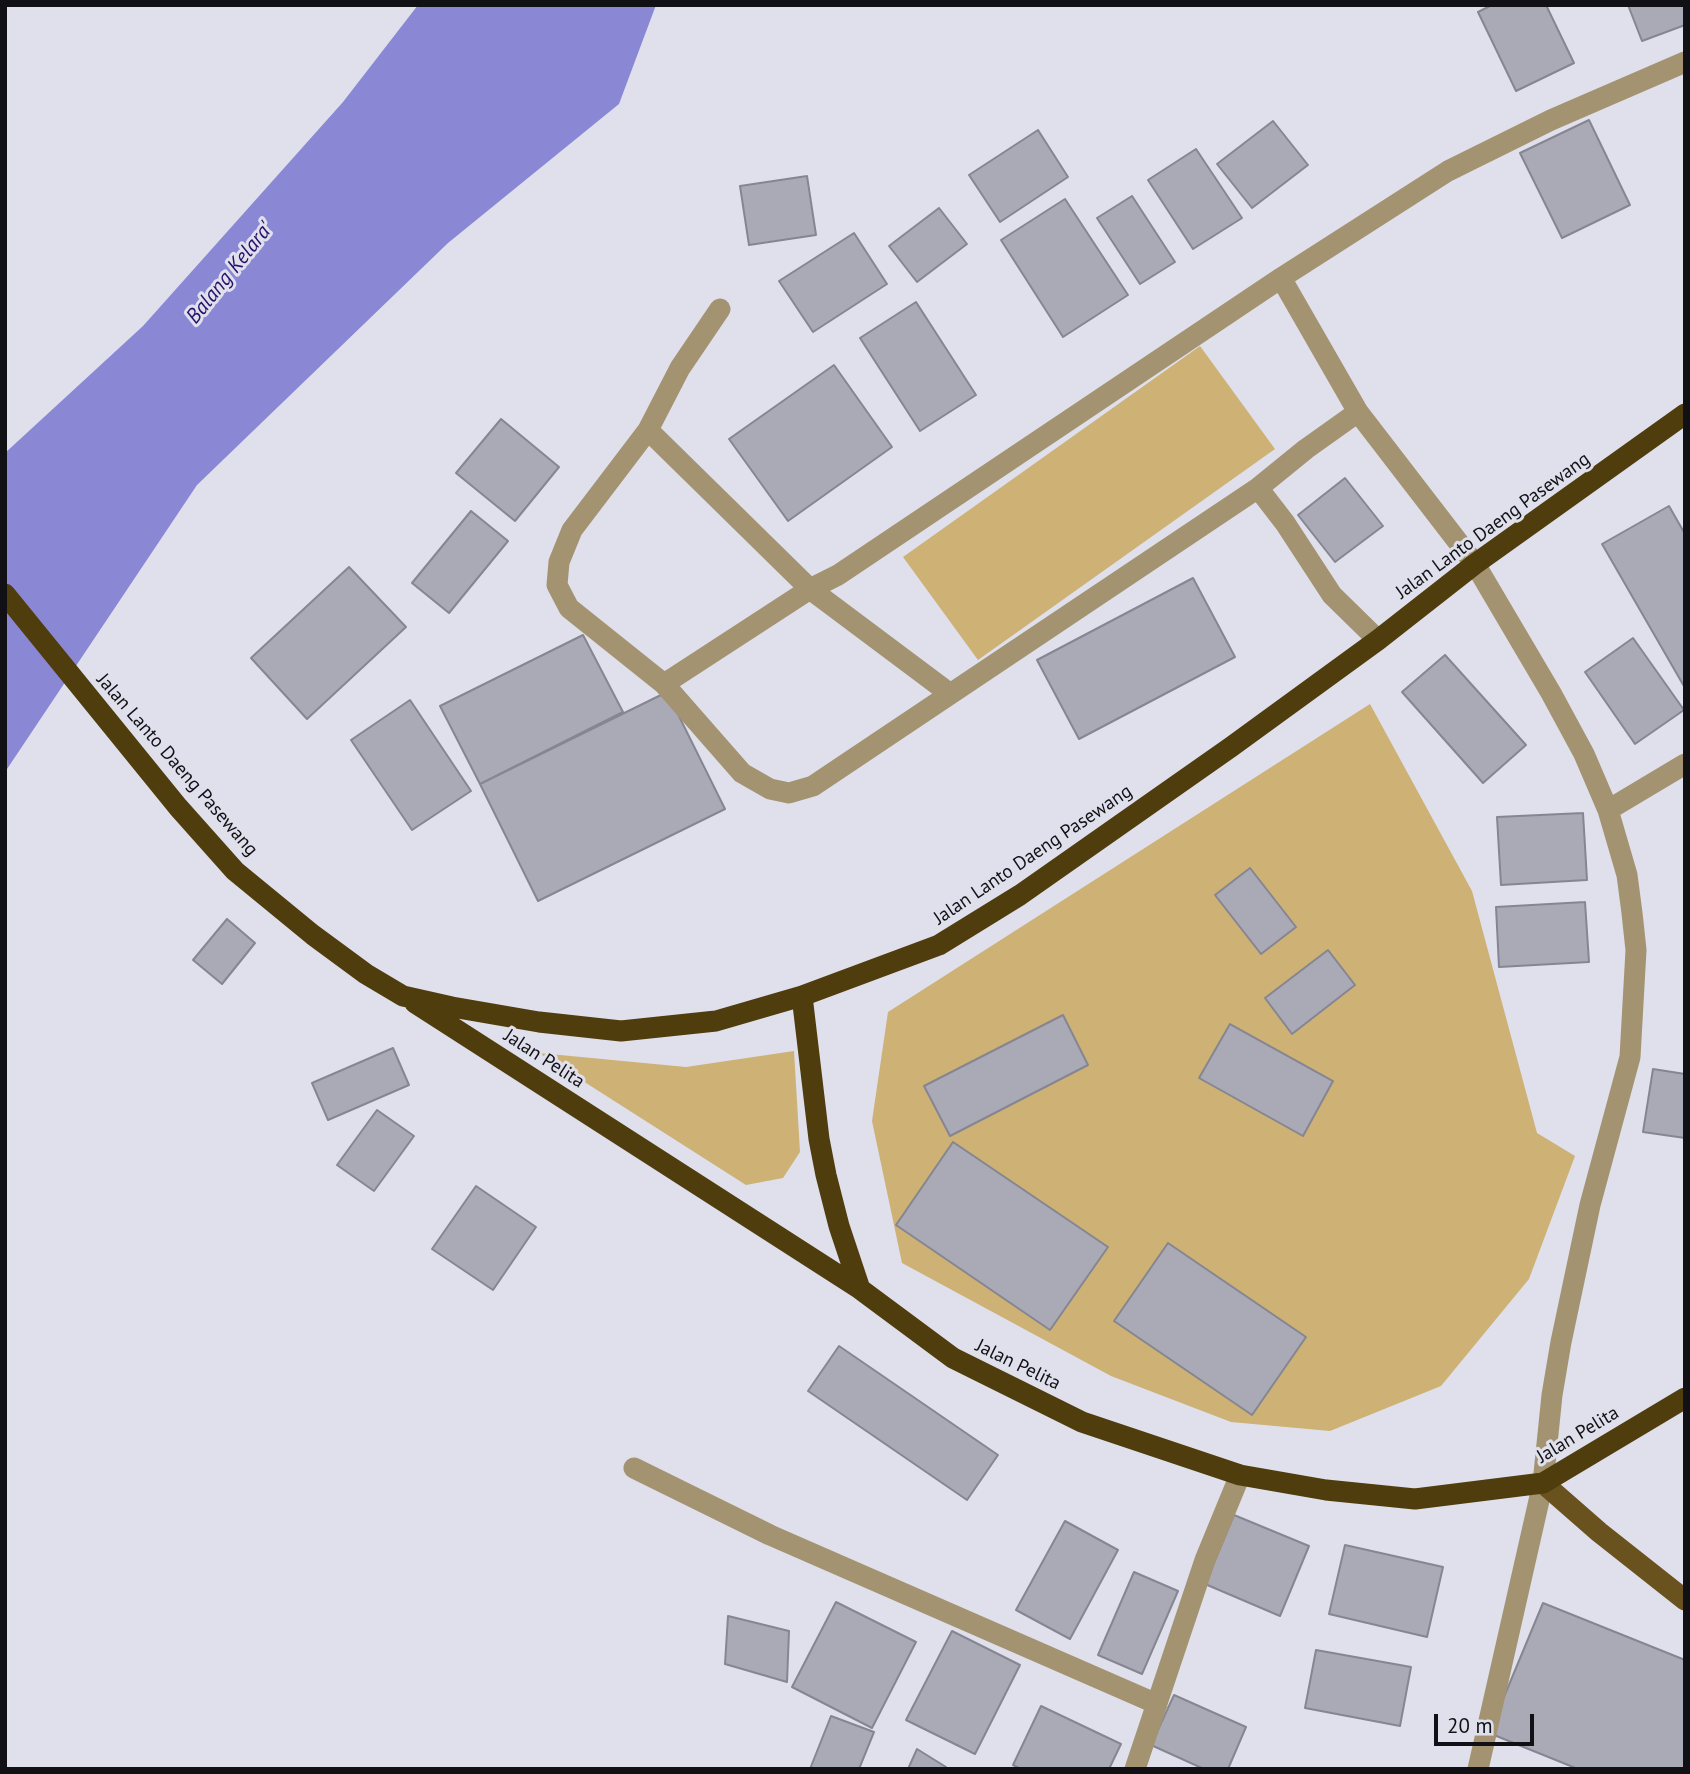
<!DOCTYPE html>
<html>
<head>
<meta charset="utf-8">
<style>
  body { margin:0 }
  #map { position:relative; width:1690px; height:1774px; overflow:hidden; background:#dfe0ec; font-family:"PT Sans",sans-serif }
  canvas { display:block }
  .frame { position:absolute; inset:0; border:7px solid #111115; pointer-events:none }
  .scale { position:absolute; left:1434px; top:1714px; width:100px; height:32px; box-sizing:border-box; border:4px solid #111115; border-top:0; padding-left:9px; font-size:21px; line-height:24px; white-space:nowrap; color:#111115; -webkit-text-stroke:5px #dfe0ec; paint-order:stroke }
</style>
</head>
<body>
<div id="map">
<canvas width="1690" height="1774"></canvas>
<div class="frame"></div>
<div class="scale">20 m</div>
</div>
<script>
const ctx = document.querySelector('canvas').getContext('2d');
ctx.lineJoin = 'round';
function fillPath(path, color) {
  ctx.fillStyle = color;
  ctx.fill(path, 'evenodd');
}
function shape(rows) {
  const path = new Path2D();
  for (const r of rows) {
    path.moveTo(r[0], r[1]);
    for (let i = 2; i < r.length; i += 2) path.lineTo(r[i], r[i + 1]);
  }
  return path;
}
function trace(path, color, width, dash) {
  ctx.strokeStyle = color;
  ctx.lineWidth = width;
  ctx.lineCap = dash ? 'butt' : 'round';
  ctx.setLineDash(dash || []);
  ctx.stroke(path);
}
function drawText(font, color, halo, rows, align = 'center') {
  ctx.font = font + ' "PT Sans",sans-serif';
  ctx.lineWidth = 6;
  ctx.setLineDash([]);
  ctx.textBaseline = 'middle';
  ctx.strokeStyle = halo;
  ctx.fillStyle = color;
  for (const [text, x, y, turn = 0] of rows) {
    ctx.save();
    ctx.translate(x, y);
    ctx.rotate((+turn || 0) * Math.PI / 180);
    ctx.textAlign = isNaN(turn) ? turn : align;
    if (halo) ctx.strokeText(text, 0, 0);
    ctx.fillText(text, 0, 0);
    ctx.restore();
  }
}
fillPath(shape([
  [1200,346,1275,449,978,660,903,557],
  [1370,704,1472,891,1537,1133,1575,1156,1529,1279,1441,1386,1330,1431,1231,1422,1111,1376,902,1263,872,1121,888,1012],
  [794,1051,800,1152,783,1178,746,1185,539,1053,686,1067]
]), '#cdb175');
fillPath(shape([
  [418,5,656,5,619,104,448,243,197,485,5,772,5,453,143,326,343,102]
]), '#8a88d4');
const building = shape([
  [1492,5,1546,5,1574,63,1516,91,1478,12,1492,5],
  [1628,5,1685,5,1685,25,1642,41,1628,5],
  [1589,120,1630,205,1562,238,1520,153,1589,120],
  [1273,121,1308,165,1252,208,1217,164,1273,121],
  [1038,130,1068,177,1000,222,969,175,1038,130],
  [1196,149,1242,218,1193,249,1148,180,1196,149],
  [807,176,816,235,749,245,740,186,807,176],
  [1132,196,1175,262,1140,284,1097,218,1132,196],
  [1065,199,1128,295,1063,337,1001,240,1065,199],
  [939,208,967,244,917,282,889,246,939,208],
  [854,233,887,284,813,332,779,281,854,233],
  [916,302,976,395,920,431,860,338,916,302],
  [834,365,892,447,788,521,729,439,834,365],
  [501,419,559,467,515,521,456,473,501,419],
  [1345,478,1383,526,1335,562,1298,515,1345,478],
  [1669,506,1685,534,1685,688,1602,544,1669,506],
  [471,511,508,541,449,613,412,583,471,511],
  [349,567,406,627,307,719,251,658,349,567],
  [1193,578,1235,657,1079,739,1037,660,1193,578],
  [583,635,623,712,480,784,440,706,583,635],
  [1633,638,1684,710,1635,744,1585,672,1633,638],
  [1445,655,1526,745,1483,783,1402,692,1445,655],
  [667,692,725,809,538,901,480,784,667,692],
  [410,700,471,791,412,830,351,740,410,700],
  [1583,813,1587,880,1501,885,1497,817,1583,813],
  [1250,868,1296,927,1261,954,1215,895,1250,868],
  [1585,902,1589,962,1499,967,1496,907,1585,902],
  [227,919,255,943,222,984,193,960,227,919],
  [1328,950,1355,985,1292,1034,1265,998,1328,950],
  [1063,1015,1088,1065,950,1136,924,1086,1063,1015],
  [1230,1024,1333,1081,1303,1136,1199,1078,1230,1024],
  [393,1048,409,1085,328,1120,312,1083,393,1048],
  [1653,1069,1685,1074,1685,1138,1643,1132,1653,1069],
  [377,1110,414,1136,374,1191,337,1165,377,1110],
  [953,1142,1108,1247,1050,1330,896,1225,953,1142],
  [476,1186,536,1227,493,1290,432,1249,476,1186],
  [1168,1243,1306,1337,1252,1415,1114,1321,1168,1243],
  [839,1346,998,1455,967,1500,808,1391,839,1346],
  [1234,1515,1309,1546,1280,1616,1205,1584,1234,1515],
  [1065,1521,1118,1550,1070,1639,1016,1610,1065,1521],
  [1345,1545,1443,1567,1427,1637,1329,1614,1345,1545],
  [1134,1572,1178,1591,1142,1674,1098,1655,1134,1572],
  [836,1602,916,1642,872,1728,792,1687,836,1602],
  [1543,1603,1685,1660,1685,1769,1578,1769,1489,1733,1543,1603],
  [728,1616,789,1631,787,1682,725,1664,728,1616],
  [952,1631,1020,1665,975,1754,906,1720,952,1631],
  [1316,1650,1411,1667,1400,1726,1305,1708,1316,1650],
  [1174,1695,1246,1727,1228,1769,1204,1769,1151,1745,1174,1695],
  [1041,1706,1121,1744,1109,1769,1021,1769,1013,1765,1041,1706],
  [831,1716,874,1732,859,1769,810,1769,831,1716],
  [917,1749,946,1767,945,1769,908,1769,917,1749]
]);
fillPath(building, '#aaaab6');
trace(building, '#858691', 2);
trace(shape([
  [720,309,680,368,648,430,572,530,559,562,557,585,569,608,664,684,810,589,838,575,1281,278],
  [1358,412,1475,564,1551,693,1584,754,1608,810,1627,875,1632,913,1636,950,1630,1057,1590,1205,1561,1342,1552,1395,1543,1483,1478,1769],
  [648,430,810,589,949,693],
  [1258,488,1285,523,1332,595,1378,640],
  [664,684,742,773,770,789,789,793,813,786,1258,488,1306,449,1358,412,1281,278,1448,171,1551,120,1685,62],
  [1608,810,1685,764],
  [634,1468,770,1535,1157,1704],
  [1135,1769,1205,1560,1240,1475]
]), '#a39371', 21);
trace(shape([
  [1543,1483,1599,1532,1685,1600]
]), '#69521d', 21);
trace(shape([
  [5,594,178,807,235,871,313,935,366,974,403,996,452,1007,539,1022,621,1031,716,1021,802,996,939,945,1020,895,1231,747,1378,640,1475,564,1685,414],
  [802,996,819,1139,826,1175,839,1226,860,1289],
  [415,1003,860,1289,953,1358,1082,1422,1240,1475,1326,1490,1415,1499,1543,1483,1685,1398]
]), '#503d0d', 21);
drawText('19px', '#111115', '#dfe0ec', [
  ["Jalan Lanto Daeng Pasewang",1493,526,-36],
  ["Jalan Lanto Daeng Pasewang",177,765,49],
  ["Jalan Lanto Daeng Pasewang",1033,855,-34],
  ["Jalan Pelita",544,1059,33],
  ["Jalan Pelita",1018,1365,26],
  ["Jalan Pelita",1578,1435,-31]
]);
drawText('italic 21px', '#27116b', '#dfe0ec', [
  ["Balang Kelara'",230,273,-51]
]);
</script>
</body>
</html>
